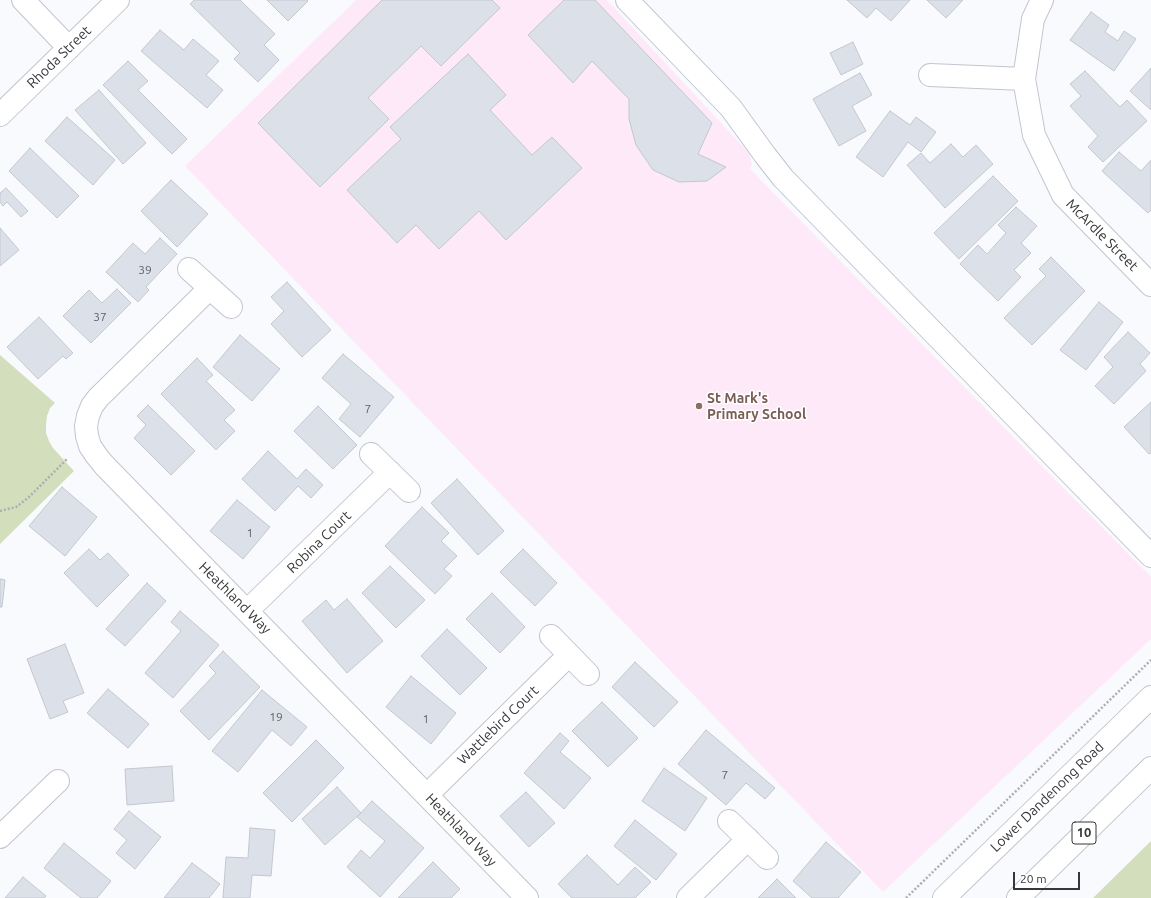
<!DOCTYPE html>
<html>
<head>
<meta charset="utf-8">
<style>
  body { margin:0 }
  #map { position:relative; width:1151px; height:898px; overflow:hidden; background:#f9fafe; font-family:Ubuntu,sans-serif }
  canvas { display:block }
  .scale { position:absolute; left:1013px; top:872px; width:67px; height:18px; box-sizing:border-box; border:2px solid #35373a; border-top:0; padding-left:5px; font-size:12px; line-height:14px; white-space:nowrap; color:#35373a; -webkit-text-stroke:3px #fff; paint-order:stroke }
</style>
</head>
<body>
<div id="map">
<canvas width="1151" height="898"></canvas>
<div class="scale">20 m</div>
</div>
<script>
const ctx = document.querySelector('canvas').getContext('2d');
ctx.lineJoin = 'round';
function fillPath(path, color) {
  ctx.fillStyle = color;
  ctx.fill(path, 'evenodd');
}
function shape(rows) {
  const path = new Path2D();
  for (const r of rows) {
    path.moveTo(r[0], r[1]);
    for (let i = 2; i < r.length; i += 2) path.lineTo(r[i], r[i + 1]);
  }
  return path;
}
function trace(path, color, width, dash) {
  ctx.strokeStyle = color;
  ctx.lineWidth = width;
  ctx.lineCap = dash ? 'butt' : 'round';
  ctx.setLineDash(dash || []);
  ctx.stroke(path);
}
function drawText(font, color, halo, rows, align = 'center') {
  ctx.font = font + ' Ubuntu,sans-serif';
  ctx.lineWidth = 3;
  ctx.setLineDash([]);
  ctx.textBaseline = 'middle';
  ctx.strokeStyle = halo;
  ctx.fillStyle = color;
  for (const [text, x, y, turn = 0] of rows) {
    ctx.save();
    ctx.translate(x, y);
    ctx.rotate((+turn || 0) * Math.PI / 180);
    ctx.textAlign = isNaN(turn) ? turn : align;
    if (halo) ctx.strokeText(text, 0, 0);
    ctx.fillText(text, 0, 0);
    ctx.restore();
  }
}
fillPath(shape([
  [356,0,607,0,749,153,752,164,750,169,1151,577,1151,639,883,892,185,166]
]), '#fee9f8');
fillPath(shape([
  [0,355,55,403,50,408,47,416,46,425,46,433,49,441,53,448,74,471,0,544],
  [1151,841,1151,898,1093,898]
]), '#d3debc');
const building = shape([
  [194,0,240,0,275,34,264,45,279,60,258,82,234,59,240,53,190,4,194,0],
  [267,0,307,0,308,1,288,21,267,0],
  [382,0,492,0,500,8,441,66,421,46,368,98,389,119,320,187,258,123,382,0],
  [564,0,595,0,712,123,698,154,726,167,707,181,679,182,653,170,636,145,629,119,629,99,592,61,573,83,528,35,564,0],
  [847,0,910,0,891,21,876,8,867,18,847,0],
  [927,0,963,0,946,18,927,0],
  [1091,12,1109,25,1105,32,1118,41,1124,31,1136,39,1114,71,1070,40,1091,12],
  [160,30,184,50,193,39,219,61,206,75,223,90,207,108,141,51,160,30],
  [853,42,863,64,841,75,830,53,853,42],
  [468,54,506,95,490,110,532,155,552,137,582,168,506,240,479,211,439,249,416,225,397,243,347,190,401,139,390,127,468,54],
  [128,61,148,81,138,90,187,139,172,154,103,85,128,61],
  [1151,68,1151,110,1130,91,1151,68],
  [1085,71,1120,107,1127,100,1147,121,1103,162,1088,147,1098,136,1070,106,1081,96,1070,84,1085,71],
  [860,73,872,95,852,106,866,131,839,146,813,99,860,73],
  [99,90,146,143,123,164,75,110,99,90],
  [890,111,910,125,916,117,936,132,921,152,908,142,883,177,856,157,890,111],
  [67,117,115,160,93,185,45,141,67,117],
  [951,144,963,157,976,145,993,164,945,208,907,165,921,153,930,163,951,144],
  [30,148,79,196,57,218,9,171,30,148],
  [1119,152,1141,171,1151,160,1151,210,1148,213,1102,171,1119,152],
  [993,176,1018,201,959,259,934,233,993,176],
  [171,180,208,214,177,247,141,211,171,180],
  [6,188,28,211,21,217,7,202,3,206,0,202,0,193,6,188],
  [1016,207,1037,226,1021,243,1031,253,1014,270,1021,277,998,301,960,264,978,245,987,254,1006,233,998,225,1016,207],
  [0,228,19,250,0,266,0,228],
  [160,238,177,254,146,287,149,290,138,302,106,272,133,243,145,254,160,238],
  [1051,257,1085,291,1032,345,1004,318,1046,276,1039,269,1051,257],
  [287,282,331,330,302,357,271,324,284,311,271,297,287,282],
  [117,289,131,303,91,343,63,316,89,290,102,303,117,289],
  [1099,302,1123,322,1086,370,1060,350,1099,302],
  [39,317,73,353,66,359,63,356,38,379,7,347,39,317],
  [1128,332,1150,353,1140,364,1146,371,1114,404,1095,386,1113,367,1104,357,1128,332],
  [240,335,280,369,252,401,213,367,240,335],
  [343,354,394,397,360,437,339,419,351,404,322,378,343,354],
  [197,358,213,375,206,381,235,410,224,420,235,431,216,450,161,394,197,358],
  [1151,402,1151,453,1149,454,1124,427,1151,402],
  [148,405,195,451,171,475,134,438,146,425,137,416,148,405],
  [318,406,357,445,333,469,294,431,318,406],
  [268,451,297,479,306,469,323,485,311,498,298,486,275,511,242,479,268,451],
  [457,479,504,531,478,555,431,503,457,479],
  [62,487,97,517,65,556,29,526,62,487],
  [237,500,270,527,243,559,210,531,237,500],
  [422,507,449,533,441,541,457,556,444,569,452,576,435,594,385,546,422,507],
  [89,549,100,560,108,553,129,575,97,607,64,573,89,549],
  [523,549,557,583,535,606,500,572,523,549],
  [390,566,425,600,396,628,362,593,390,566],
  [0,579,5,580,2,607,0,607,0,579],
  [147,583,166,601,125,646,106,629,147,583],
  [492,593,525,627,500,653,466,619,492,593],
  [347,599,383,641,347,673,302,621,326,600,334,610,347,599],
  [180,611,219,645,173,698,145,673,181,631,171,622,180,611],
  [447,629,487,668,460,695,421,656,447,629],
  [65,644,84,693,63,701,68,712,50,719,27,659,65,644],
  [223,651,260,687,209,740,180,711,216,673,209,666,223,651],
  [635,662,678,702,654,727,612,687,635,662],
  [411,676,456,713,431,744,386,707,411,676],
  [108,689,149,724,128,748,87,713,108,689],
  [262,690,307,727,291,746,272,730,238,772,212,751,262,690],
  [602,702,638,738,608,767,572,731,602,702],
  [706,730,775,788,765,799,746,783,726,805,678,764,706,730],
  [560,733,569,741,560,752,591,778,564,809,524,773,560,733],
  [316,740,344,768,292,822,263,793,316,740],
  [172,766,174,801,127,805,125,769,172,766],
  [664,768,707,798,685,831,642,801,664,768],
  [337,787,361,813,325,845,302,819,337,787],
  [526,792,555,823,529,847,500,816,526,792],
  [372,801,424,848,380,897,347,867,361,850,370,858,385,841,357,817,372,801],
  [129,811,161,837,135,869,116,853,127,840,114,829,129,811],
  [635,820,677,854,656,880,614,846,635,820],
  [250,828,275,830,271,876,252,875,250,898,223,898,226,857,248,858,250,828],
  [826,842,861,872,838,898,812,898,793,881,826,842],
  [64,843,111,881,97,898,81,898,44,868,64,843],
  [587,855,618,885,635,867,651,882,635,898,572,898,558,884,587,855],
  [433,862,460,889,451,898,398,898,433,862],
  [192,863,220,884,209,898,164,898,192,863],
  [23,877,46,896,44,898,5,898,23,877],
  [777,879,796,898,758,898,777,879]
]);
fillPath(building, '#dce0e8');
trace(building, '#c3c7cf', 1);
const minor = shape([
  [23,0,69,48],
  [627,0,731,108,765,155,783,178,1151,556],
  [1042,0,1033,19,1024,79,1034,135,1063,195,1151,285],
  [930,75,1024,79],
  [0,115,118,0],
  [189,269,231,307],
  [210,288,98,398,92,406,88,416,86,426,87,436,90,446,96,455,104,465,527,898],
  [371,454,409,491],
  [247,611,390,472],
  [551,636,588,674],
  [427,795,569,655],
  [729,821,767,858],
  [0,837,58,781],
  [688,898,748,839]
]);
const highway = shape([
  [944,898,1151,697],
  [1018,898,1151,768]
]);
trace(minor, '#c1c5cd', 24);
trace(highway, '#c1c5cd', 24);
trace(shape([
  [0,511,16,507,28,498,67,459],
  [906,898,1151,660]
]), '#adaeb2', 2.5, [2, 2]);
trace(minor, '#fff', 22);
trace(highway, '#fff', 22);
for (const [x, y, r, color] of [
  [699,406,4,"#8d6e63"]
]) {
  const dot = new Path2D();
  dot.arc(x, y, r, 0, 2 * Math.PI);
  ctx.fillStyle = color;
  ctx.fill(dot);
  trace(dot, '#fff', 1.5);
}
drawText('12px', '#5f6166', null, [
  ["39",145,270],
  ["37",100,317],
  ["7",368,409],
  ["1",250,533],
  ["19",276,717],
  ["1",426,719],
  ["7",725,775]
]);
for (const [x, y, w] of [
  [1084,833,24]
]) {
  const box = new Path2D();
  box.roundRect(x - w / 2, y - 11, w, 22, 3);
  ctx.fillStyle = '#fff';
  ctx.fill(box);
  trace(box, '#35373a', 1);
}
drawText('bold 13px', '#35373a', null, [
  ["10",1084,833]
]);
drawText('14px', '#35373a', '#fff', [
  ["Rhoda Street",59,57,-44],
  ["McArdle Street",1102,235,45],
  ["Robina Court",319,542,-44],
  ["Heathland Way",235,598,45],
  ["Wattlebird Court",498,725,-44],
  ["Lower Dandenong Road",1047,797,-44],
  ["Heathland Way",461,830,46]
]);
drawText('bold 14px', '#785e54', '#fff', [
  ["St Mark's",707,398],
  ["Primary School",707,414]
], 'left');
</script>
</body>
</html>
